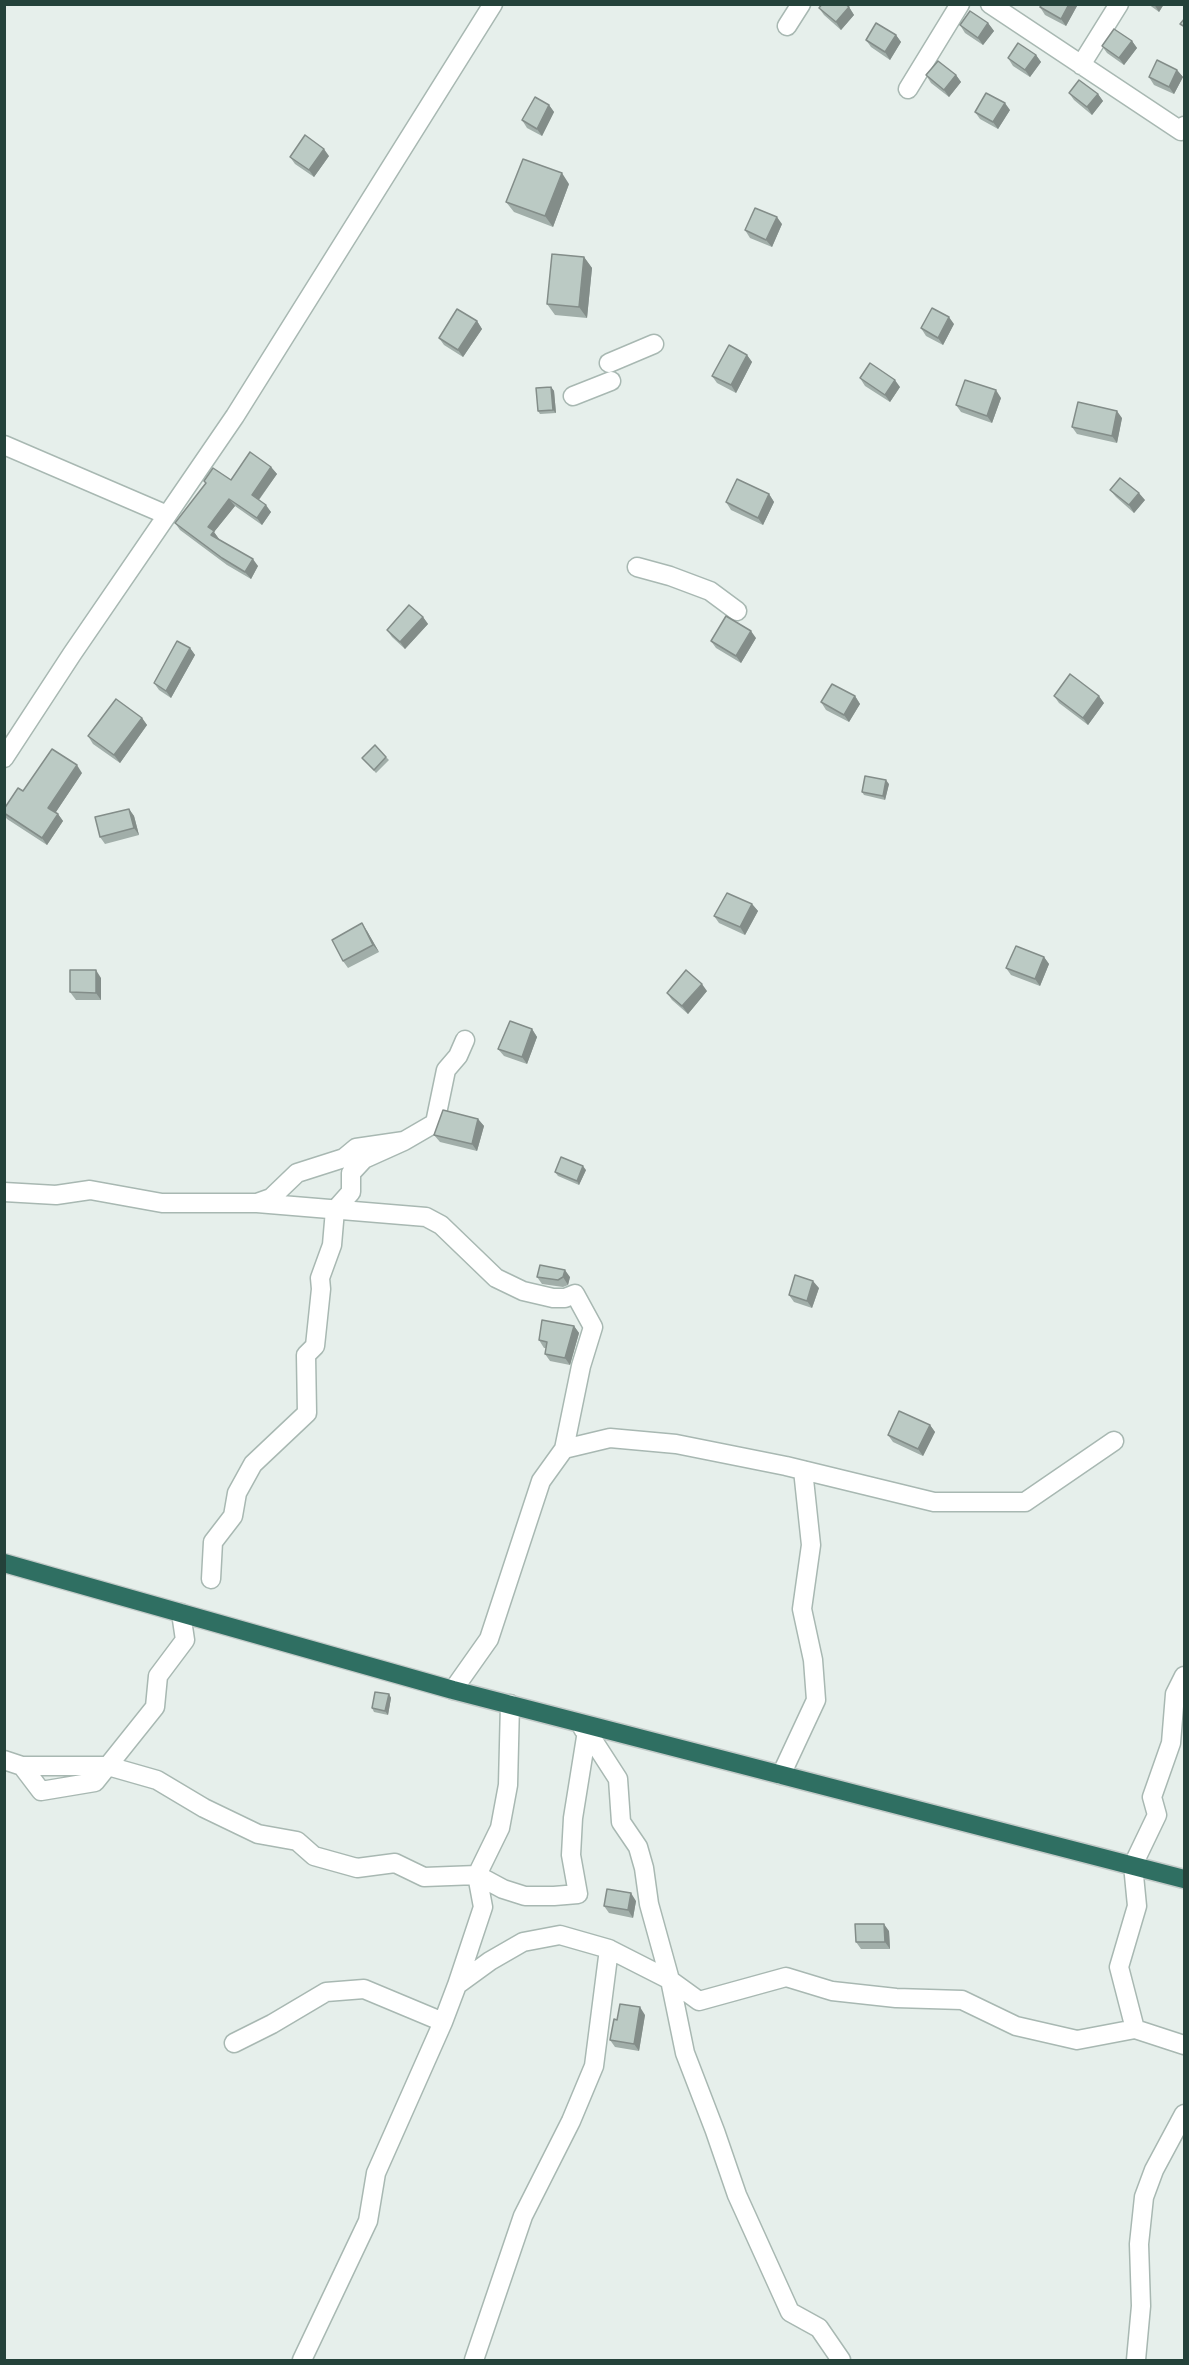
<!DOCTYPE html>
<html>
<head>
<meta charset="utf-8">
<style>
  body { margin:0 }
  #map { position:relative; width:1189px; height:2365px; overflow:hidden; background:#e6efeb; font-family:Overpass,sans-serif }
  canvas { display:block }
  .frame { position:absolute; inset:0; border:6px solid #24423a; pointer-events:none }
</style>
</head>
<body>
<div id="map">
<canvas width="1189" height="2365"></canvas>
<div class="frame"></div>
</div>
<script>
const ctx = document.querySelector('canvas').getContext('2d');
ctx.lineJoin = 'round';
function shape(rows) {
  const path = new Path2D();
  for (const r of rows) {
    path.moveTo(r[0], r[1]);
    for (let i = 2; i < r.length; i += 2) path.lineTo(r[i], r[i + 1]);
  }
  return path;
}
function trace(path, color, width, dash) {
  ctx.strokeStyle = color;
  ctx.lineWidth = width;
  ctx.lineCap = dash ? 'butt' : 'round';
  ctx.setLineDash(dash || []);
  ctx.stroke(path);
}
function fillPath(path, color) {
  ctx.fillStyle = color;
  ctx.fill(path, 'evenodd');
}
const minor = shape([
  [990,4,1181,131,1184,126],
  [787,26,801,4],
  [1081,65,1119,4],
  [908,89,960,4],
  [609,363,654,344],
  [573,396,611,381],
  [4,445,167,515],
  [637,567,670,576,710,591,737,611],
  [4,758,72,654,235,416,493,4],
  [4,1192,56,1195,90,1190,162,1203,257,1203,426,1217,441,1225,496,1278,523,1291,553,1298,565,1298,575,1294,593,1327,581,1366,564,1449,541,1481,489,1639,453,1690],
  [257,1203,271,1198,297,1173,344,1158,356,1148,404,1141,435,1123,446,1070,458,1056,465,1040],
  [564,1449,610,1438,676,1444,786,1466,934,1502,1025,1502,1114,1441],
  [211,1579,213,1542,233,1516,237,1493,253,1464,307,1413,306,1355,315,1346,321,1289,320,1278,332,1245,335,1210,351,1192,351,1173,364,1159,404,1141],
  [583,1729,587,1731,618,1779,621,1822,638,1847,644,1868,649,1904,670,1980,685,2053,715,2131,737,2195,790,2312,819,2328,841,2360],
  [4,1760,22,1766,108,1766,157,1780,204,1808,258,1834,297,1841,314,1856,357,1868,395,1863,424,1877,477,1875,503,1889,525,1896,554,1896,578,1894,571,1855,573,1818,587,1731],
  [22,1766,41,1791,95,1782,155,1707,158,1676,185,1640,181,1613],
  [781,1775,816,1700,813,1660,802,1609,811,1545,803,1470],
  [457,1985,483,1907,477,1875,500,1828,508,1785,510,1704],
  [1135,2029,1184,2045],
  [234,2043,272,2024,326,1992,364,1989,443,2022,457,1985,490,1961,523,1942,560,1935,609,1949,670,1980,699,2001,786,1977,832,1991,896,1998,962,2000,1016,2026,1077,2040,1135,2029,1119,1967,1137,1906,1133,1865,1157,1815,1152,1797,1171,1743,1175,1694,1184,1676],
  [302,2360,368,2221,376,2173,443,2022],
  [474,2360,523,2216,571,2121,594,2066,609,1949],
  [1136,2360,1141,2306,1139,2244,1144,2197,1154,2170,1184,2114]
]);
const highway = shape([
  [4,1563,453,1690,1184,1879]
]);
trace(minor, '#a8b8b2', 21);
trace(highway, '#c2cac8', 21);
trace(minor, '#fff', 18);
trace(highway, '#2f6f62', 18);
fillPath(shape([
  [1148,4,1164,4,1159,12],
  [1077,6,1066,26,1045,15,1040,7],
  [849,7,854,15,841,30,824,15,819,8],
  [988,23,994,31,983,45,965,33,960,25],
  [896,35,901,42,890,60,871,47,866,40],
  [1132,41,1137,48,1124,65,1107,53,1102,46],
  [1036,55,1041,62,1030,77,1013,66,1008,58],
  [1177,70,1183,77,1174,94,1154,85,1149,77],
  [926,75,956,75,961,82,949,97,931,83],
  [1069,93,1098,94,1103,101,1092,115,1074,100],
  [549,105,554,112,542,136,527,128,522,120],
  [1010,110,998,129,980,119,975,112],
  [329,156,314,177,295,164,290,157],
  [569,184,553,227,514,212,506,202],
  [782,224,772,247,750,238,745,230],
  [584,257,592,268,587,318,555,315,547,304],
  [477,321,482,329,463,357,444,345,439,338],
  [954,324,943,345,926,336,921,328],
  [747,355,752,362,736,393,717,383,712,376],
  [860,378,900,387,890,402,865,386],
  [551,387,554,391,556,413,540,414,538,411],
  [1001,398,992,423,961,412,956,405],
  [1122,418,1117,443,1077,434,1072,427],
  [271,467,277,474,259,500,271,512,262,525,235,506,214,532,219,539,218,539,258,566,251,579,227,565,180,530,175,523,206,484,204,481,231,480],
  [1110,490,1145,500,1134,513,1116,497],
  [769,494,774,502,763,525,731,510,726,502],
  [423,617,428,624,405,649,392,637,387,630],
  [756,638,741,663,716,648,711,641],
  [190,648,195,655,171,698,159,690,154,683],
  [855,696,860,704,849,722,826,710,821,702],
  [1054,696,1104,703,1088,725,1059,703],
  [142,718,147,725,120,763,93,744,88,736],
  [386,757,389,760,376,773,362,758],
  [82,773,55,813,58,814,63,821,47,845,7,819,4,815,4,809,23,791],
  [889,784,885,800,864,795,862,792],
  [129,809,134,816,139,835,105,844,100,837],
  [752,904,758,911,745,935,719,923,714,916],
  [367,931,379,952,348,968,343,961],
  [1044,957,1049,964,1040,986,1011,975,1006,968],
  [101,978,101,1000,76,1000,70,992],
  [707,991,688,1014,672,1000,667,993],
  [532,1029,537,1037,527,1064,504,1056,498,1049],
  [478,1119,484,1126,477,1151,440,1142,434,1135],
  [586,1170,579,1185,558,1176,555,1172],
  [537,1277,570,1277,568,1285,563,1287,542,1284],
  [819,1288,812,1308,794,1302,789,1295],
  [574,1326,579,1333,570,1365,550,1361,545,1354,546,1348,544,1348,539,1340],
  [930,1425,935,1432,923,1456,893,1442,888,1435],
  [389,1694,391,1698,388,1715,374,1712,372,1708],
  [636,1901,633,1918,609,1913,604,1906],
  [889,1931,890,1949,861,1949,856,1942],
  [645,2015,639,2051,615,2047,610,2040,617,2020]
]), '#a1aea9');
fillPath(shape([
  [1069,4,1076,4,1077,6,1066,26,1061,19],
  [1154,4,1164,4,1159,12],
  [849,7,854,15,841,30,836,22],
  [988,23,994,31,983,45,978,38],
  [896,35,901,42,890,60,885,52],
  [1132,41,1137,48,1124,65,1119,58],
  [1036,55,1041,62,1030,77,1025,70],
  [1177,70,1183,77,1174,94,1169,87],
  [956,75,961,82,949,97,944,90],
  [1098,94,1103,101,1092,115,1087,107],
  [1005,103,1010,110,998,129,993,122],
  [549,105,554,112,542,136,537,129],
  [324,149,329,156,314,177,309,170],
  [562,173,569,184,553,227,545,216],
  [777,217,782,224,772,247,766,240],
  [584,257,592,268,587,318,579,307],
  [949,317,954,324,943,345,938,338],
  [477,321,482,329,463,357,458,350],
  [747,355,752,362,736,393,731,385],
  [895,380,900,387,890,402,885,395],
  [551,387,554,391,556,413,553,410],
  [996,390,1001,398,992,423,987,416],
  [1117,411,1122,418,1117,443,1112,436],
  [271,467,277,474,257,502,252,495],
  [1139,493,1145,500,1134,513,1129,505],
  [769,494,774,502,763,525,758,518],
  [229,499,235,506,214,532,219,539,216,543,211,535,208,527],
  [266,505,271,512,262,525,257,518],
  [253,559,258,566,251,579,245,572],
  [423,617,428,624,405,649,400,642],
  [751,631,756,638,741,663,736,656],
  [190,648,195,655,171,698,166,691],
  [855,696,860,704,849,722,844,715],
  [1099,696,1104,703,1088,725,1083,718],
  [142,718,147,725,120,763,114,755],
  [77,765,82,773,54,815,48,808],
  [886,780,889,784,885,800,883,796],
  [129,809,134,816,139,835,134,828],
  [58,814,63,821,47,845,42,838],
  [752,904,758,911,745,935,740,927],
  [362,923,367,931,379,952,373,945],
  [1044,957,1049,964,1040,986,1035,979],
  [96,970,101,978,101,1000,96,993],
  [702,984,707,991,688,1014,682,1006],
  [532,1029,537,1037,527,1064,522,1057],
  [478,1119,484,1126,477,1151,472,1144],
  [583,1166,586,1170,579,1185,577,1181],
  [565,1270,570,1277,568,1285,563,1277],
  [813,1281,819,1288,812,1308,807,1301],
  [574,1326,579,1333,570,1365,565,1358],
  [930,1425,935,1432,923,1456,918,1449],
  [389,1694,391,1698,388,1715,385,1711],
  [631,1893,636,1901,633,1918,628,1910],
  [884,1924,889,1931,890,1949,885,1942],
  [640,2007,645,2015,639,2051,634,2044]
]), '#838d89');
const building = shape([
  [822,4,845,4,849,7,836,22,819,8,822,4],
  [1042,4,1069,4,1061,19,1040,7,1042,4],
  [970,11,988,23,978,38,960,25,970,11],
  [1185,18,1185,27,1180,24,1185,18],
  [876,23,896,35,885,52,866,40,876,23],
  [1114,29,1132,41,1119,58,1102,46,1114,29],
  [1018,43,1036,55,1025,70,1008,58,1018,43],
  [1157,60,1177,70,1169,87,1149,77,1157,60],
  [938,61,956,75,944,90,926,75,938,61],
  [1079,80,1098,94,1087,107,1069,93,1079,80],
  [986,93,1005,103,993,122,975,112,986,93],
  [535,97,549,105,537,129,522,120,535,97],
  [305,135,324,149,309,170,290,157,305,135],
  [523,159,562,173,545,216,506,202,523,159],
  [755,208,777,217,766,240,745,230,755,208],
  [552,254,584,257,579,307,547,304,552,254],
  [932,308,949,317,938,338,921,328,932,308],
  [457,309,477,321,458,350,439,338,457,309],
  [729,345,747,355,731,385,712,376,729,345],
  [870,363,895,380,885,395,860,378,870,363],
  [965,380,996,390,987,416,956,405,965,380],
  [551,387,553,410,538,411,536,388,551,387],
  [1078,402,1117,411,1112,436,1072,427,1078,402],
  [250,452,271,467,252,495,266,505,257,518,229,499,208,527,214,531,211,535,253,559,245,572,222,558,175,523,206,483,204,481,213,468,231,480,250,452],
  [1120,478,1139,493,1129,505,1110,490,1120,478],
  [737,479,769,494,758,518,726,502,737,479],
  [409,605,423,617,400,642,387,630,409,605],
  [726,616,751,631,736,656,711,641,726,616],
  [177,641,190,648,166,691,154,683,177,641],
  [1070,674,1099,696,1083,718,1054,696,1070,674],
  [832,684,855,696,844,715,821,702,832,684],
  [116,699,142,718,114,755,88,736,116,699],
  [375,745,386,757,374,770,362,758,375,745],
  [52,749,77,765,48,808,58,814,42,838,4,813,4,809,18,788,23,791,52,749],
  [865,776,886,780,883,796,862,792,865,776],
  [129,809,134,828,100,837,95,817,129,809],
  [727,893,752,904,740,927,714,916,727,893],
  [362,923,373,945,343,961,332,940,362,923],
  [1016,946,1044,957,1035,979,1006,968,1016,946],
  [70,970,96,970,96,993,70,992,70,970],
  [686,970,702,984,682,1006,667,993,686,970],
  [510,1021,532,1029,522,1057,498,1049,510,1021],
  [443,1110,478,1119,472,1144,434,1135,443,1110],
  [561,1157,583,1166,577,1181,555,1172,561,1157],
  [540,1265,565,1270,563,1277,558,1280,537,1277,540,1265],
  [795,1275,813,1281,807,1301,789,1295,795,1275],
  [542,1320,574,1326,565,1358,545,1354,547,1342,539,1340,542,1320],
  [899,1411,930,1425,918,1449,888,1435,899,1411],
  [375,1692,389,1694,385,1711,372,1708,375,1692],
  [607,1889,631,1893,628,1910,604,1906,607,1889],
  [855,1924,884,1924,885,1942,856,1942,855,1924],
  [620,2004,640,2007,634,2044,610,2040,614,2019,617,2020,620,2004]
]);
fillPath(building, '#bbcac4');
trace(building, '#838d89', 1.5);
</script>
</body>
</html>
